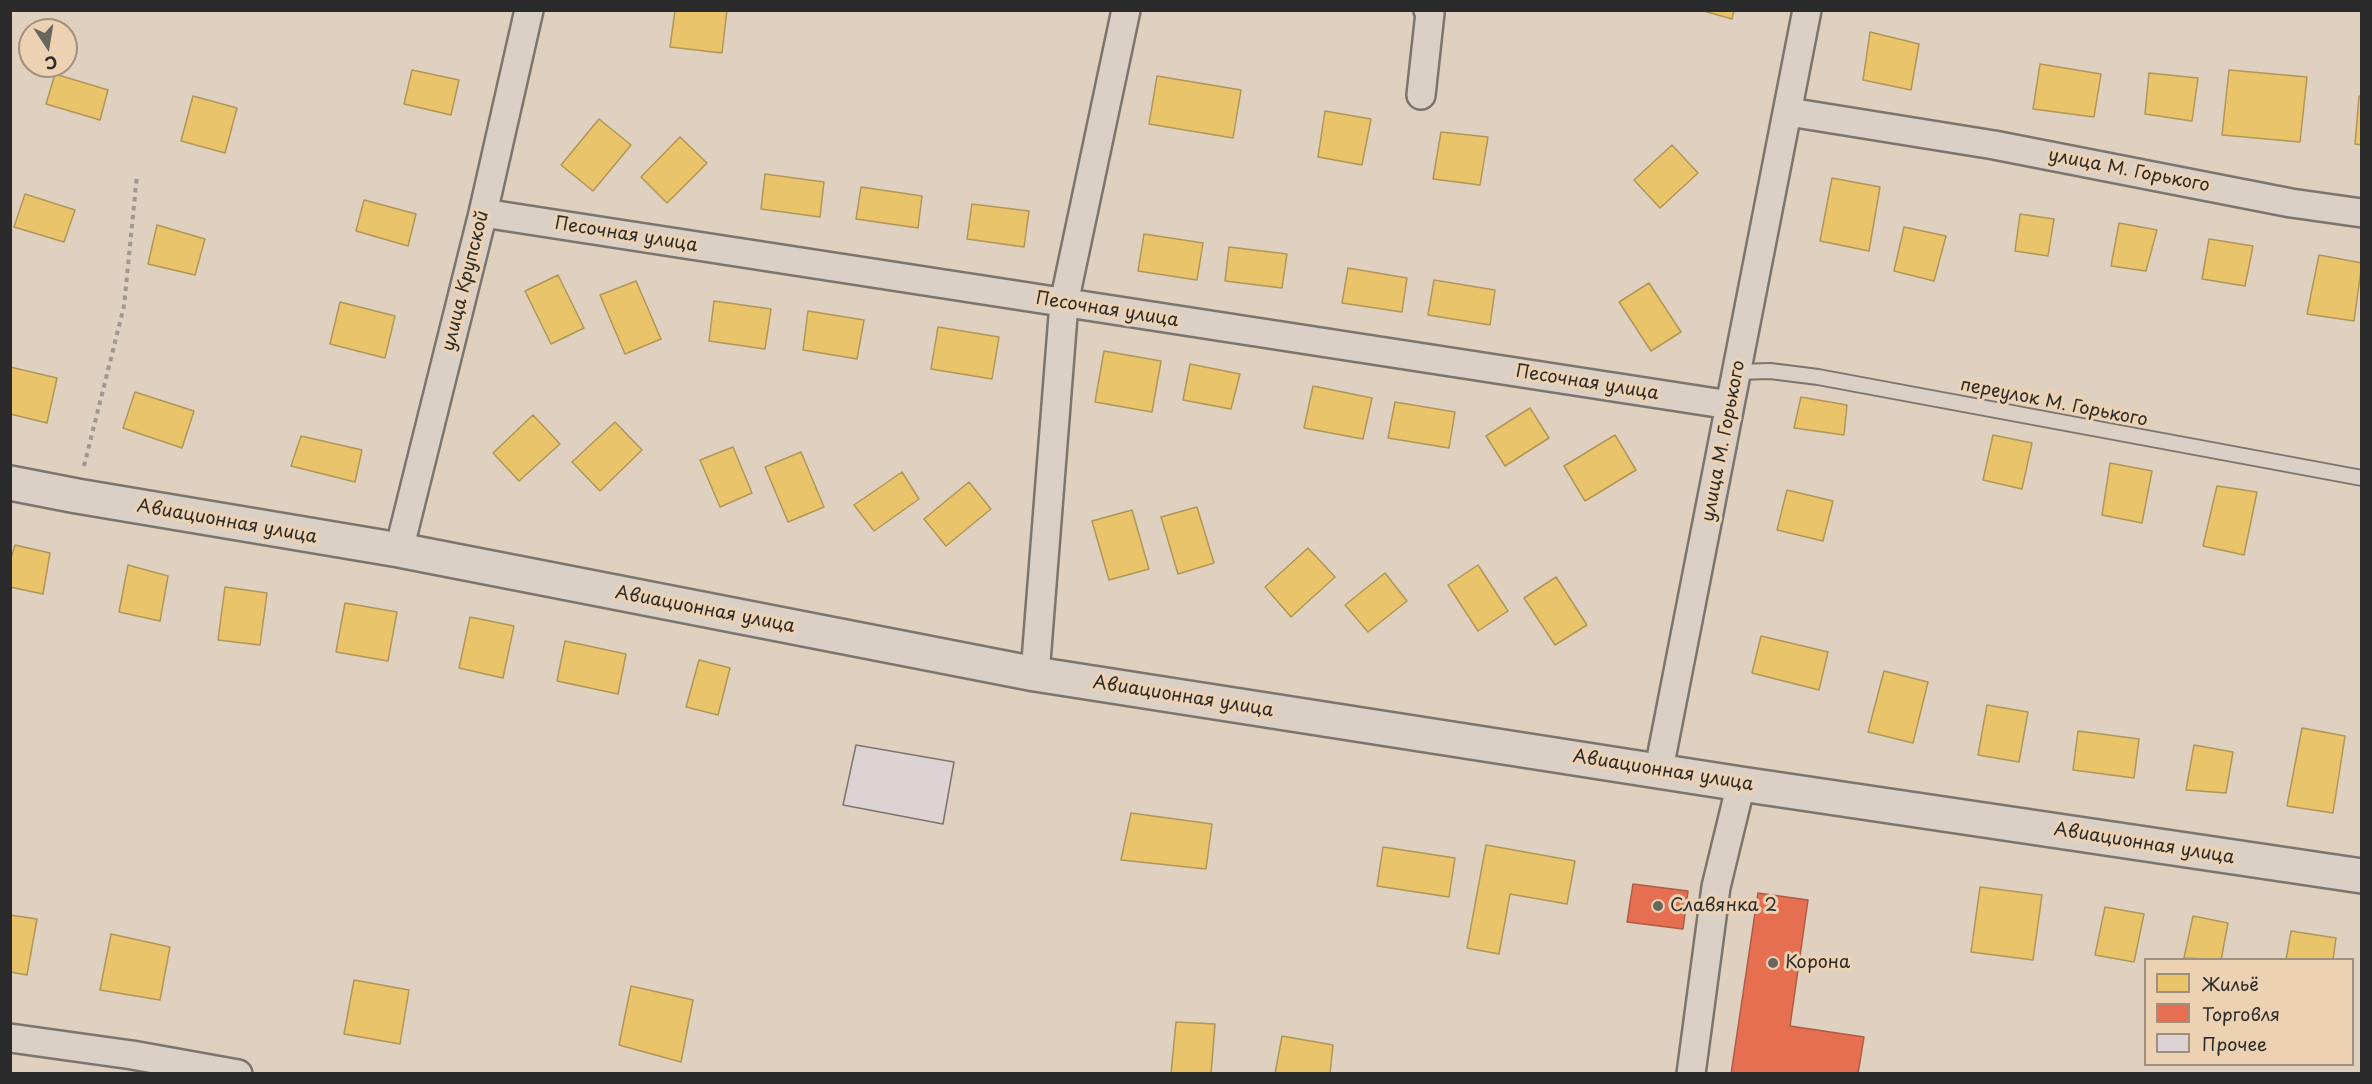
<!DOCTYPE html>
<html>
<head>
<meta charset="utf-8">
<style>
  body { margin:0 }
  #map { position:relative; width:2372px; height:1084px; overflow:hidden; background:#dfd0c0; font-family:"Playpen Sans",sans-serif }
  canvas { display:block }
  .frame { position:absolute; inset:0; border:12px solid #2b2b2b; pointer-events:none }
  .legend { position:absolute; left:2144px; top:958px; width:210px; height:108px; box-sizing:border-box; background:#ecd1b3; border:2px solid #9f8f7d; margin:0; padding:8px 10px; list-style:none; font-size:18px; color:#2b2b2b }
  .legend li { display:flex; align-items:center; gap:12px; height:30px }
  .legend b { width:30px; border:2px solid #9f8f7d }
  .north { position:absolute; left:18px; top:18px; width:60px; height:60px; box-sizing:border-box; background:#ecd1b3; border:2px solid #9f8f7d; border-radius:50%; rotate:168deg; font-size:16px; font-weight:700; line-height:24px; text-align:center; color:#2b2b2b }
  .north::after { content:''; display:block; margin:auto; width:21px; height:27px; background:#6a655f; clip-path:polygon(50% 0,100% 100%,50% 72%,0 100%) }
</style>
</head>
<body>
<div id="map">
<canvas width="2372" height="1084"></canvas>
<div class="frame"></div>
<ul class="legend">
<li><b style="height:16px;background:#e9c46a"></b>Жильё</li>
<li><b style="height:16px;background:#e76f51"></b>Торговля</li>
<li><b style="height:16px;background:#ddd2d4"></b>Прочее</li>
</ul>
<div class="north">С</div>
</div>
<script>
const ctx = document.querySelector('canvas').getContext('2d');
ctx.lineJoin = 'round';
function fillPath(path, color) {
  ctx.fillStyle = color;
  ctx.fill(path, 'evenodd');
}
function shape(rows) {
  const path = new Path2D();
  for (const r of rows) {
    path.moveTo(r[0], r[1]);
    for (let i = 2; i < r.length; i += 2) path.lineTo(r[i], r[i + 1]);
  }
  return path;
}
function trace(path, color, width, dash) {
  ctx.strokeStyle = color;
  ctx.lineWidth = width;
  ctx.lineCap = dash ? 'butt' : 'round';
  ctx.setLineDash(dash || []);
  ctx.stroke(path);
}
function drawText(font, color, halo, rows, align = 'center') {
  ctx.font = font + ' "Playpen Sans",sans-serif';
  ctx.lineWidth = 6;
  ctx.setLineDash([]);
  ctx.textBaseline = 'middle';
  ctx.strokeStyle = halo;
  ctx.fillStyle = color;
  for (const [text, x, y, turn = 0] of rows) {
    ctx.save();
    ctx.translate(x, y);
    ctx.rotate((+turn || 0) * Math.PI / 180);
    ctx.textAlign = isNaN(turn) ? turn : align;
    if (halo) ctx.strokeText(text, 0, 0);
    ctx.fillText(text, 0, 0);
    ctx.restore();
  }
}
const homes = shape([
  [675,10,727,10,722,53,670,47,675,10],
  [1700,10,1734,10,1732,19,1700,10],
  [1870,32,1919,44,1911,90,1863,80,1870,32],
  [2040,64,2101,74,2094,117,2033,109,2040,64],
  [412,70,459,80,451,115,404,104,412,70],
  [2229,70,2307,77,2300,142,2222,135,2229,70],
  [2149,73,2198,78,2192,121,2145,114,2149,73],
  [55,74,108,90,100,120,46,104,55,74],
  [1157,76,1241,90,1233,138,1149,124,1157,76],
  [193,96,237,108,225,153,181,141,193,96],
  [2359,96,2362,97,2362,145,2355,144,2359,96],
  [1325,111,1371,119,1362,165,1318,157,1325,111],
  [599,119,631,145,593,191,561,165,599,119],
  [1441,132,1488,137,1480,185,1433,179,1441,132],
  [680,137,707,163,667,203,641,177,680,137],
  [1672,145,1698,173,1660,208,1634,180,1672,145],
  [765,174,824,182,820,217,761,209,765,174],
  [1832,178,1880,187,1869,251,1820,241,1832,178],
  [861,187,922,196,918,228,856,219,861,187],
  [25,194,75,210,64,242,14,227,25,194],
  [364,200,416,214,408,246,356,231,364,200],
  [972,204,1029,211,1024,247,967,239,972,204],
  [2020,214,2054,219,2048,256,2015,251,2020,214],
  [2119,223,2157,230,2146,271,2111,266,2119,223],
  [157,225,205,239,195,275,148,264,157,225],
  [1904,227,1946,236,1934,281,1894,271,1904,227],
  [1144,234,1203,243,1197,280,1138,271,1144,234],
  [2209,239,2253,246,2245,286,2202,279,2209,239],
  [1229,247,1287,254,1282,288,1225,281,1229,247],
  [2319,255,2362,263,2354,321,2307,314,2319,255],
  [1348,268,1407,278,1402,312,1342,303,1348,268],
  [558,275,584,328,551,344,525,291,558,275],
  [1434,280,1495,290,1490,325,1428,315,1434,280],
  [636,281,661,339,625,354,600,295,636,281],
  [1649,283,1681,332,1651,351,1619,302,1649,283],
  [714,301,771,309,765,349,709,341,714,301],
  [340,302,395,316,385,358,330,344,340,302],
  [808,311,864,320,857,359,803,350,808,311],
  [938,327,999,337,992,379,931,369,938,327],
  [1104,351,1161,361,1152,412,1095,402,1104,351],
  [1190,364,1240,374,1231,409,1183,400,1190,364],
  [10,367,57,378,47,423,10,414,10,367],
  [1313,386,1372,398,1363,439,1304,428,1313,386],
  [135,392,194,411,182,448,123,428,135,392],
  [1801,397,1847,405,1844,435,1794,428,1801,397],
  [1395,402,1455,412,1449,448,1388,438,1395,402],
  [1530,408,1549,438,1505,466,1486,436,1530,408],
  [533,415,560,444,519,481,493,453,533,415],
  [615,422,642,450,600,491,572,462,615,422],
  [1615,435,1636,470,1585,501,1564,466,1615,435],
  [1993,435,2032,443,2022,489,1983,480,1993,435],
  [301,436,362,450,355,482,291,466,301,436],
  [733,447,752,493,720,507,700,460,733,447],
  [801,452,824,507,788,522,765,467,801,452],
  [2110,463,2152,471,2142,523,2102,515,2110,463],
  [902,472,919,499,874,531,854,505,902,472],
  [969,482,991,509,946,546,924,519,969,482],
  [2217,486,2257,492,2244,555,2203,546,2217,486],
  [1787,490,1833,501,1823,541,1777,530,1787,490],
  [1197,507,1214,563,1178,574,1161,517,1197,507],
  [1132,510,1149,569,1109,580,1092,521,1132,510],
  [15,545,50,553,43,594,10,587,10,562,15,545],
  [1308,548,1335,577,1291,617,1265,587,1308,548],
  [128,565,168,576,160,621,119,612,128,565],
  [1478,565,1508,611,1478,631,1448,585,1478,565],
  [1385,573,1407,601,1368,632,1345,605,1385,573],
  [1556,577,1587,625,1555,645,1524,598,1556,577],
  [225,587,267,593,260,645,218,640,225,587],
  [345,603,397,612,388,661,336,652,345,603],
  [470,617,514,626,503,678,459,668,470,617],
  [1761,636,1828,652,1819,690,1752,673,1761,636],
  [565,641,626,654,618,694,557,681,565,641],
  [699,660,730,668,718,715,686,707,699,660],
  [1884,671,1928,682,1913,743,1868,732,1884,671],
  [1987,705,2028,712,2019,762,1978,755,1987,705],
  [2302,728,2345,736,2333,813,2287,806,2302,728],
  [2078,731,2139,739,2134,778,2073,770,2078,731],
  [2194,745,2233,752,2226,793,2186,790,2194,745],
  [1131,813,1212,824,1206,869,1121,860,1131,813],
  [1486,845,1575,861,1567,904,1510,894,1499,954,1467,948,1486,845],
  [1383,847,1455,858,1449,897,1377,886,1383,847],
  [1980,887,2042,895,2033,960,1971,952,1980,887],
  [2105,907,2144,914,2134,962,2095,955,2105,907],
  [10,915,37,919,27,975,10,972,10,915],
  [2193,916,2228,923,2221,960,2184,958,2193,916],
  [2291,931,2336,938,2333,960,2286,960,2291,931],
  [111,934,170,947,160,1000,100,990,111,934],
  [354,980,409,990,400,1044,344,1034,354,980],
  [631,986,693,1000,681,1062,619,1045,631,986],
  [1176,1022,1215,1024,1211,1074,1171,1074,1176,1022],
  [1282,1036,1333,1045,1330,1074,1275,1074,1282,1036]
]);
fillPath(homes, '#e9c46a');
trace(homes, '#b09657', 1.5);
const shops = shape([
  [1633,884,1688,891,1683,929,1627,922,1633,884],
  [1758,893,1808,900,1790,1026,1864,1037,1858,1074,1731,1074,1758,893]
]);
fillPath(shops, '#e76f51');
trace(shops, '#af5b46', 1.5);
const building = shape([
  [856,745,954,762,943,824,843,805,856,745]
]);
fillPath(building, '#ddd2d4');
trace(building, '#7c756e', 1.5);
const service = shape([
  [1738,372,1770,371,1818,377,2362,478]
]);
const minor = shape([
  [1421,95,1430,13,1428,10],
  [1789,112,1994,145,2291,203,2362,213],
  [483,213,1730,405],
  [399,550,483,213,529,10],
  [1035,674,1064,303,1126,10],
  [1659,769,1807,10],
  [10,1038,132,1055,238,1074],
  [1691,1074,1716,887,1741,784]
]);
const secondary = shape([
  [10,483,77,496,399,550,1035,674,1741,784,2362,876]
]);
trace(service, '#7c756e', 18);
trace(minor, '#7c756e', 32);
trace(secondary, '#7c756e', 38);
trace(shape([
  [84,466,124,306,137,175]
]), '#9f9890', 4, [4.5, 4.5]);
trace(service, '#dad0c5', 14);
trace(minor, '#dad0c5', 27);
trace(secondary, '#dad0c5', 33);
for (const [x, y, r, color] of [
  [1658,906,6,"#6a655f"],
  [1773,963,6,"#6a655f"]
]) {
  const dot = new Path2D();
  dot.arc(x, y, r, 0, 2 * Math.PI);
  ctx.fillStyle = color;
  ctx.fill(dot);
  trace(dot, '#ecd1b3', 2);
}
drawText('18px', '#2b2b2b', '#ecd1b3', [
  ["улица М. Горького",2129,171,11],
  ["Песочная улица",626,235,9],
  ["улица Крупской",466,281,-76],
  ["Песочная улица",1107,310,9],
  ["Песочная улица",1587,383,9],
  ["переулок М. Горького",2054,403,11],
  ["улица М. Горького",1724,441,-79],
  ["Авиационная улица",227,522,10],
  ["Авиационная улица",705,610,11],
  ["Авиационная улица",1183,697,9],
  ["Авиационная улица",1663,771,9],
  ["Авиационная улица",2144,844,9]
]);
drawText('18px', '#2b2b2b', '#ecd1b3', [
  ["Славянка 2",1670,906],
  ["Корона",1785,963]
], 'left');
</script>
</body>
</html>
